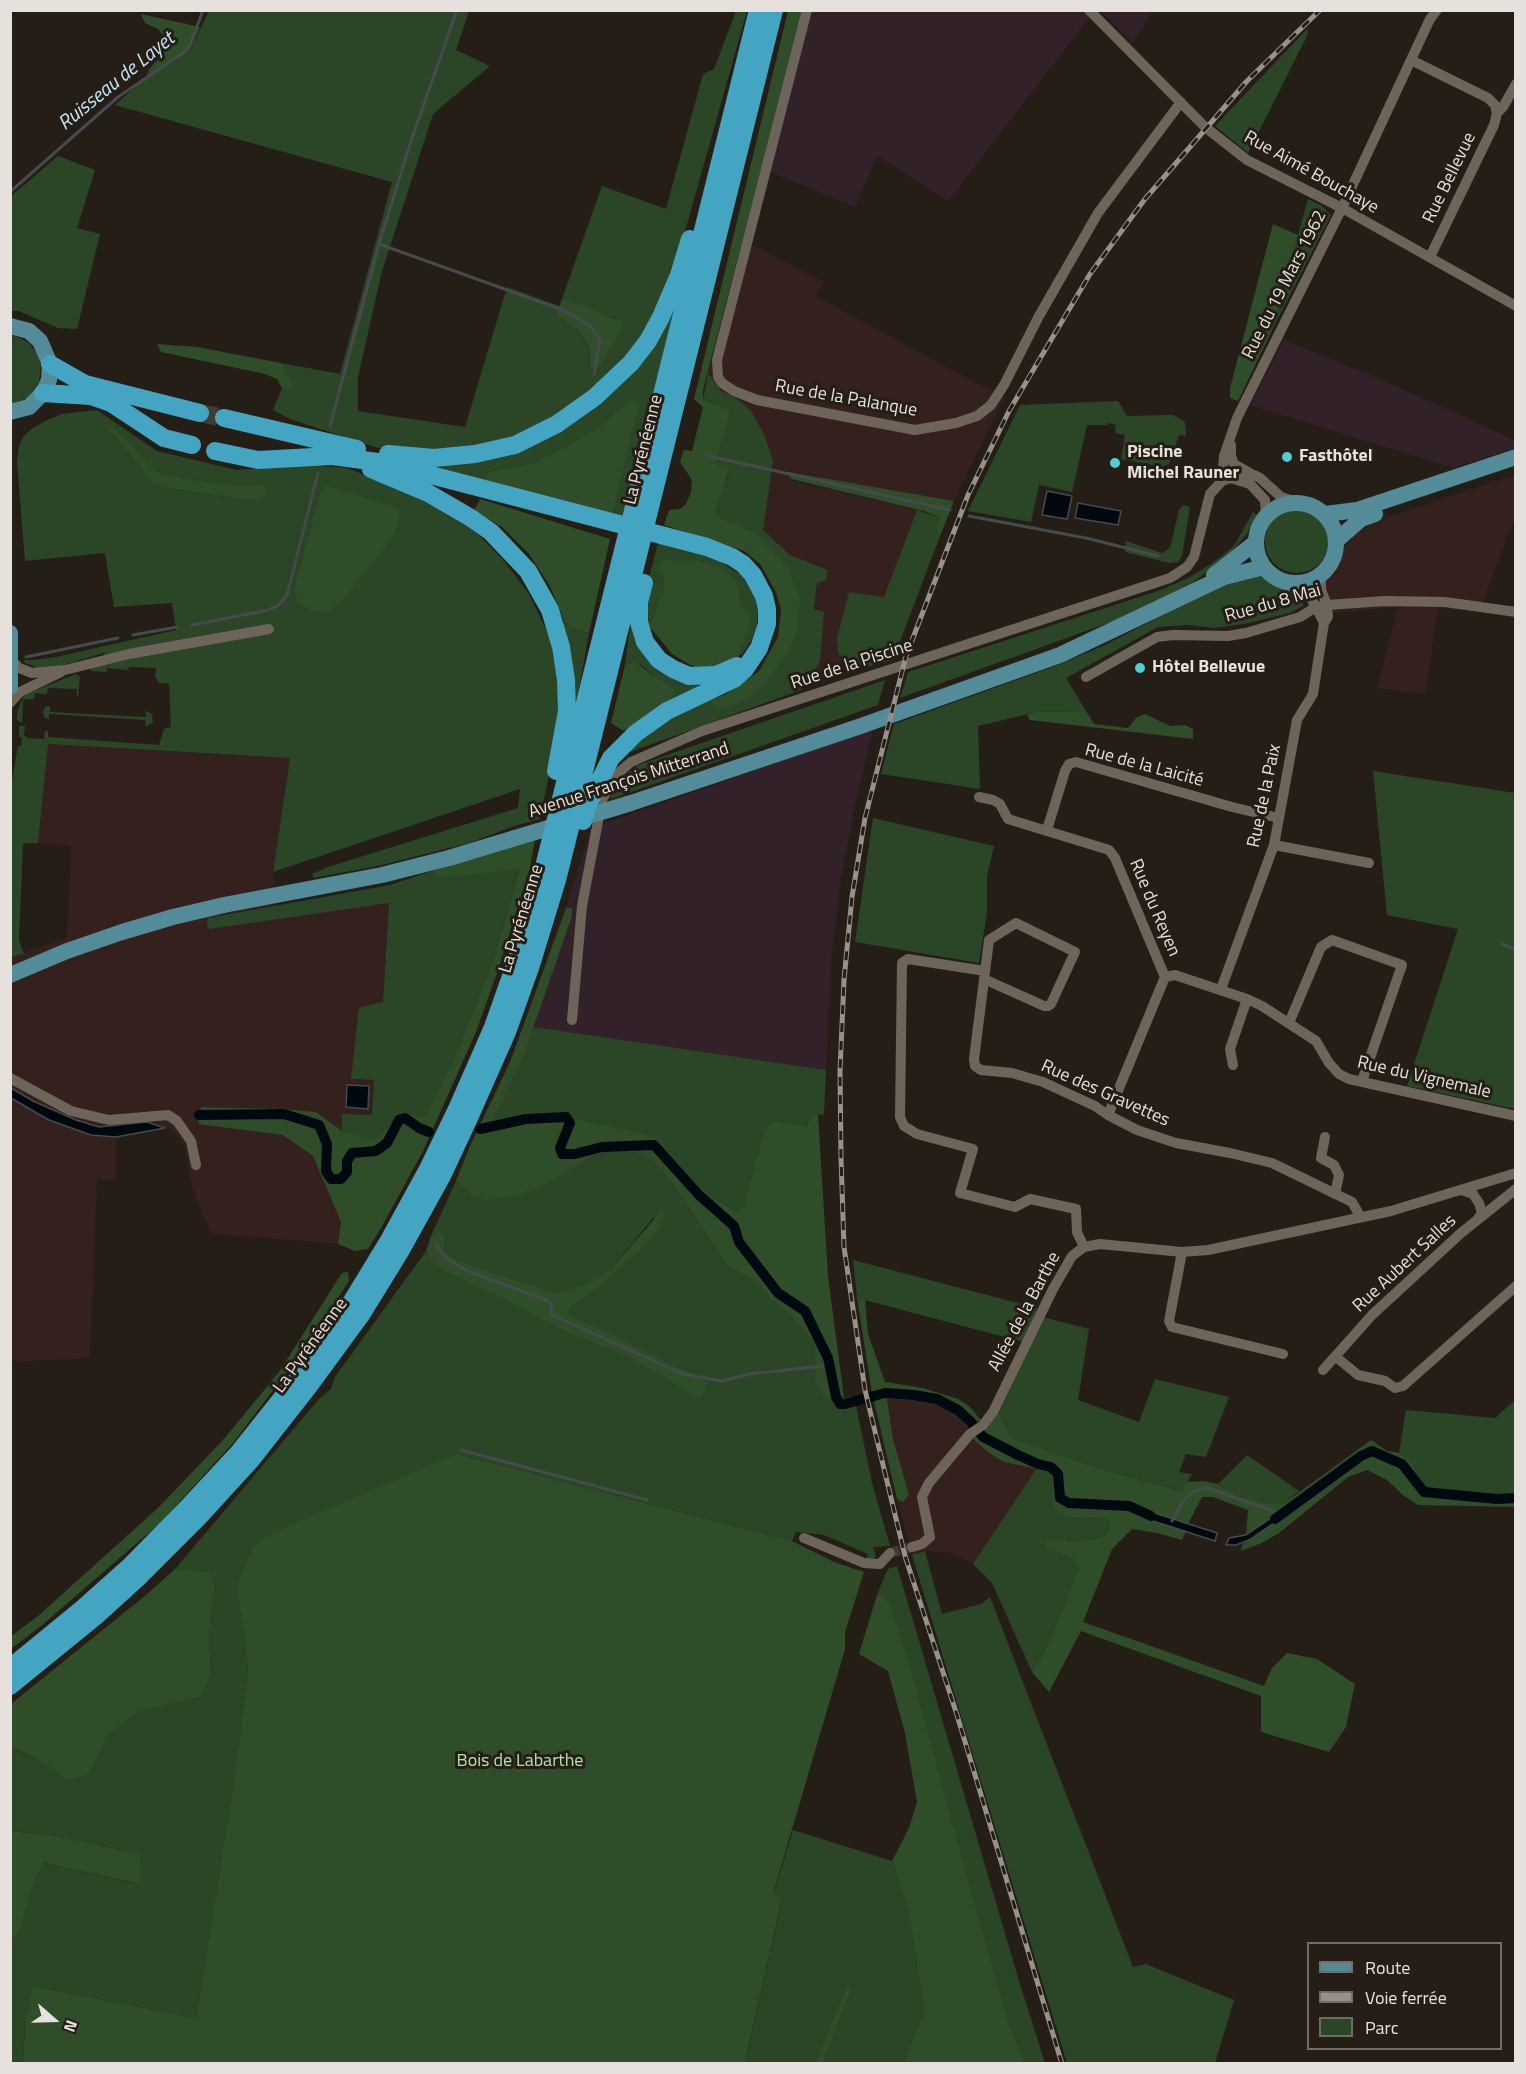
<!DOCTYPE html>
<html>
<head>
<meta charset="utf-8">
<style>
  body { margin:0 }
  #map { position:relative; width:1526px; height:2074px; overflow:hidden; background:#251e16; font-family:"Titillium Web",sans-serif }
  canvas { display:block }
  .frame { position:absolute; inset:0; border:12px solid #e6e1dc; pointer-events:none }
  .legend { position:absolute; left:1307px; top:1942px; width:195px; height:108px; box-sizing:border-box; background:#251e16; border:2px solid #726c65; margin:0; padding:8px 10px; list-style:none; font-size:18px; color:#e6e1dc }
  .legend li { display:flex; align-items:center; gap:12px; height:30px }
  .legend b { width:30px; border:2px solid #726c65 }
  .north { position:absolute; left:24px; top:1990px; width:60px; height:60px; -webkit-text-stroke:4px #251e16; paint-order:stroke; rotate:110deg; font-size:16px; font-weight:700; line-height:24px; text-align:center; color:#e6e1dc }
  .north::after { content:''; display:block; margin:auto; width:21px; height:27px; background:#e6e1dc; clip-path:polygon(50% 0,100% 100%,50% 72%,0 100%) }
</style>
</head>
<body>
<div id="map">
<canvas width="1526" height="2074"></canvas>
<div class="frame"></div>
<ul class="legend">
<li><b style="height:8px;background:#548b98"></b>Route</li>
<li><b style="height:8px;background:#97918b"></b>Voie ferrée</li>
<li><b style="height:16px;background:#2b4626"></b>Parc</li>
</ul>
<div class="north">N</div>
</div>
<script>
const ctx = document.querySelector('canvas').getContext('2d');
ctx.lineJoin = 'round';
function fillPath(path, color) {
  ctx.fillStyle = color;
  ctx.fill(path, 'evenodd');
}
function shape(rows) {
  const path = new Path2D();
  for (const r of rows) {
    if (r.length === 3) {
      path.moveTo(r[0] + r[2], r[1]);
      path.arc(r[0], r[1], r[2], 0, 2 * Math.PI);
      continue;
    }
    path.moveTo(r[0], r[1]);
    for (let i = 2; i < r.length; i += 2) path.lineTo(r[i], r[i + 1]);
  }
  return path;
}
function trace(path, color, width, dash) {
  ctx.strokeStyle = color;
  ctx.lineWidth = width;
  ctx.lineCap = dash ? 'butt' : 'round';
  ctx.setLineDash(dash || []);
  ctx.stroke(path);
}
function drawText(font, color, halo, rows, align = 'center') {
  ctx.font = font + ' "Titillium Web",sans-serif';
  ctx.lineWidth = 6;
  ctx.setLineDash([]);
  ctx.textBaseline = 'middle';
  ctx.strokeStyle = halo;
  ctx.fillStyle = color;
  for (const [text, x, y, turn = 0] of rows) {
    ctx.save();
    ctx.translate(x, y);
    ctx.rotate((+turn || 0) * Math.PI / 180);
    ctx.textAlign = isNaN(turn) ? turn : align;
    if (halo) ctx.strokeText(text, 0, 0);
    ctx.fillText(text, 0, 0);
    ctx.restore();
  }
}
fillPath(shape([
  [743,240,824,282,816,296,1004,398,954,501,789,473,791,480,917,510,884,597,849,593,847,664,863,668,801,690,809,680,817,582,804,561,790,555,762,530,773,461,736,398,721,391,708,373],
  [1515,475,1515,517,1479,611,1438,608,1425,694,1377,688,1398,607,1327,613,1324,592,1326,578,1341,563,1345,547,1355,532,1370,523],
  [47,744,290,758,273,872,275,906,209,918,208,928,389,902,383,1003,351,1079,374,1080,372,1115,343,1114,342,1131,316,1112,283,1109,201,1107,198,1124,283,1135,313,1156,341,1222,338,1244,210,1233,192,1187,184,1146,172,1130,165,1128,116,1137,116,1179,97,1180,90,1358,11,1362,11,957,67,938,71,846,38,843],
  [887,1399,918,1400,943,1405,955,1413,968,1427,972,1439,1004,1462,1037,1468,973,1564,953,1553,925,1551,912,1555,897,1499,903,1501]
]), '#34211d');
fillPath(shape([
  [802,11,1094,11,948,201,877,155,855,207,761,168],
  [1100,11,1153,11,1133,43],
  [1284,340,1373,376,1467,418,1515,441,1515,448,1453,468,1250,405],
  [873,729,855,805,841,878,831,963,826,1070,534,1027,572,908,566,908,591,828]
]), '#322129');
fillPath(shape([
  [209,11,469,11,456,50,490,66,433,114,382,271,358,377,358,411,465,427,507,287,559,306,556,315,577,329,589,348,590,369,600,367,618,337,615,318,562,299,602,186,666,209,703,74,714,69,736,11,747,11,673,274,641,339,599,385,557,414,516,436,472,447,422,451,378,448,290,419,273,410,282,388,289,391,294,386,281,363,340,374,392,182,115,105,145,78,189,52],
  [1308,28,1308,34,1248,153,1215,126],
  [58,156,95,170,77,228,100,234,77,329,58,328,19,311,11,311,11,196],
  [1308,199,1322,206,1331,215,1272,330],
  [677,301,622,516,613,514,640,403,631,399,604,423,575,441,534,463,488,472,484,482,436,466,562,426],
  [11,336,18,337,29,343,37,353,41,365,39,382,33,392,27,398,11,404],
  [708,373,721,391,736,398,751,411,765,436,773,461,763,530,790,555,828,570,826,580,817,583,814,609,824,612,820,661,809,680,801,690,630,752,633,746,670,717,712,699,735,704,797,632,754,532,715,515,729,471,714,463,731,410,703,400],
  [1118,401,1127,416,1173,415,1185,422,1186,436,1179,435,1169,464,1162,467,1121,459,1125,435,1115,433,1116,425,1108,423,1107,425,1087,425,1072,492,1039,485,1031,522,968,511,1020,405],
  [97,410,157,451,237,470,307,465,347,468,408,492,475,531,504,561,529,594,550,638,559,691,557,736,540,819,517,825,469,843,382,865,314,878,312,874,328,867,518,808,520,789,273,872,290,758,48,744,38,843,23,843,19,940,24,954,11,957,10,791,18,746,21,746,22,737,19,737,19,726,25,726,24,735,27,738,44,739,45,731,48,731,48,737,159,745,164,729,171,727,169,683,159,683,155,676,156,668,129,667,128,670,107,668,107,672,91,671,90,667,105,659,104,653,56,667,34,668,34,666,25,663,24,660,33,660,56,657,176,630,172,603,114,607,105,553,25,561,17,463,19,446,24,436,33,428,47,420,62,414],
  [105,427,118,431,151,468,161,474,220,484,263,485,234,498,165,488,152,483,116,437],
  [1183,505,1190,507,1182,556,1178,562,1169,563,1125,552,1126,541,1162,553,1170,548,1179,510],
  [1297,541,32],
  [917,510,939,517,936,531,940,536,893,660,863,668,847,664,838,653,837,638,849,592,884,597],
  [1253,512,1257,515,1246,535,1226,558,1192,583,1122,618,900,698,908,672,1161,590,1188,578,1211,564,1234,546],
  [658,543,689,550,716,559,741,575,752,588,758,607,757,625,751,641,744,652,731,663,744,612,741,606,740,593,661,575,664,582,663,592,649,626,645,617,645,593],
  [1246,574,1263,575,1298,593,1304,605,1290,613,1244,624,1215,628,1187,625,1158,627,1066,678,1086,711,1037,712,978,726,980,789,881,774,894,724,1058,665,1105,645,1201,595],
  [563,618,570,628,589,633,577,699,572,699],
  [631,620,637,635,697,682,700,690,661,709,653,676,642,665,631,662,625,665],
  [76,674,80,677,78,696,77,696,77,689,48,688,47,694,35,693,34,699,23,699,22,723,17,720,17,713,23,697,29,693],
  [885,680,878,705,611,799,611,793,620,779,638,765],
  [50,706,50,712,146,717,146,711,152,714,153,722,146,727,145,720,49,714,49,720,44,717,43,712,45,707],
  [1373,771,1515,793,1515,1109,1407,1086,1458,929,1387,915],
  [873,818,994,846,987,876,987,912,979,963,855,942],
  [519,868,494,959,458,1049,426,1115,419,1117,408,1114,396,1118,380,1135,374,1139,342,1131,342,1114,372,1115,374,1080,351,1079,359,1008,383,1002,389,903,209,929,207,924,208,918,390,885,435,870,439,878],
  [534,1027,826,1070,824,1115,813,1114,807,1126,773,1120,763,1133,743,1207,737,1211,713,1198,642,1133,578,1119,548,1117,508,1127,499,1125,495,1118],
  [617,1150,643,1154,661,1169,682,1197,728,1267,759,1283,769,1298,790,1315,814,1343,815,1380,833,1401,854,1396,872,1483,890,1546,873,1547,876,1557,864,1563,868,1554,824,1535,796,1532,792,1541,457,1454,237,1587,248,1671,234,1779,196,2018,32,1986,25,2024,23,2063,11,2063,11,1939,18,1935,36,1877,42,1863,139,1884,141,1854,51,1835,11,1831,10,1747,44,1763,67,1780,87,1775,107,1736,138,1712,200,1697,211,1676,209,1633,215,1585,210,1572,175,1569,319,1399,331,1389,335,1377,426,1251,430,1260,443,1271,504,1299,559,1329,633,1359,696,1374,675,1366,593,1325,570,1315,569,1309,600,1287,656,1235,654,1217,611,1269,584,1284,557,1293,456,1260,442,1251,445,1236,439,1230,431,1236,456,1181,471,1195,549,1183,592,1156],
  [853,1260,1037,1308,1035,1315,1089,1329,1078,1400,1139,1422,1155,1379,1229,1397,1206,1457,1186,1454,1179,1472,1192,1474,1182,1491,1095,1467,1011,1438,999,1412,1031,1344,857,1298],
  [1515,1400,1515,1495,1471,1494,1428,1489,1419,1477,1411,1461,1399,1453,1406,1410,1495,1418],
  [1247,1455,1299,1491,1283,1504,1270,1504,1238,1496,1218,1484],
  [1037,1468,1047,1471,1053,1479,1054,1488,1068,1518,1108,1519,1110,1528,1104,1536,1089,1540,1067,1540,1058,1553,1074,1559,1078,1569,1050,1641,1032,1672,992,1583,973,1564],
  [925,1551,942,1614,981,1604,990,1597,1133,1967,1146,1964,1234,2000,1215,2063,1067,2063,912,1555],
  [897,1566,1019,1981,1045,2063,1024,2063,1009,2022,970,1886,909,1661,890,1603,878,1592,888,1569],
  [793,1830,892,1861,909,1913,924,2010,904,2063,823,2063,852,1988,847,1985,815,2063,745,2064,782,1899,773,1895]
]), '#2b4626');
fillPath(shape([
  [788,11,803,11,703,390,703,400,731,410,715,463,729,470,715,515,754,532,788,567,800,600,797,632,787,655,760,690,735,704,720,708,712,705,712,699,726,694,759,671,778,637,781,610,776,592,760,564,744,551,664,525,669,510,680,509,686,504,691,492,692,480,680,462,684,450,692,451,703,407,694,399],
  [141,14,200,27,189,52,145,78,150,68,163,54,169,43,158,29,145,23],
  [1273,224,1298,235,1272,330,1238,401,1230,398,1230,388],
  [562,299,598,311,624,323,618,337,600,367,590,369,589,347,577,329,556,315],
  [157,344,197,347,281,363,294,386,289,391,282,388,277,379,265,374,161,352],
  [631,399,640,403,613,514,484,482,488,472,534,463,575,441,604,423],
  [106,425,118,431,151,467,161,474,220,484,264,485,267,493,255,499,234,498,165,488,152,483,116,437,105,427],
  [788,472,954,501,940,536,936,531,939,517,924,511,791,479],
  [323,485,400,509,396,530,386,547,343,599,328,612,312,610,298,602,294,589],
  [480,499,610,539,589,633,570,628,563,618,550,586,529,554,502,527,474,511],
  [663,560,699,561,722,568,735,581,740,593,741,606,751,617,748,631,740,652,731,663,703,670,690,665,672,654,649,626,663,591,664,582,659,566],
  [635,661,653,676,672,687,675,694,673,700,631,730,622,730,611,723,625,665],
  [1086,711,1094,724,1128,728,1136,718,1145,714,1170,726,1185,725,1193,729,1193,739,1030,720,1027,715,1037,712],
  [535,840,530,867,499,967,476,1032,423,1151,381,1228,368,1249,355,1251,338,1244,341,1222,313,1156,283,1135,198,1124,201,1107,283,1109,316,1112,342,1131,374,1139,380,1135,396,1118,408,1114,419,1117,426,1115,458,1049,494,959,519,869,439,878,435,870],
  [566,908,572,908,572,916,526,1049,495,1118,499,1125,508,1127,547,1117,578,1119,642,1133,658,1140,692,1179,713,1198,737,1211,743,1207,763,1133,773,1120,807,1126,813,1113,818,1115,828,1276,844,1398,833,1401,825,1398,815,1380,814,1343,790,1315,769,1298,759,1283,728,1267,682,1197,661,1169,643,1154,617,1150,592,1156,549,1183,514,1196,485,1200,471,1195,456,1181,469,1148,510,1062],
  [662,1210,664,1219,656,1235,600,1287,569,1309,570,1315,593,1325,675,1366,696,1374,705,1382,705,1393,699,1397,633,1359,559,1329,504,1299,443,1271,430,1260,426,1251,431,1236,439,1230,445,1236,443,1251,456,1260,557,1293,584,1284,611,1269],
  [348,1272,349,1281,306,1347,233,1443,160,1523,41,1626,11,1649,11,1636,38,1616,159,1507,223,1440,279,1372,342,1273],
  [857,1298,865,1300,868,1334,885,1382,923,1388,958,1399,969,1406,981,1420,968,1427,955,1413,943,1405,918,1400,887,1399,893,1439,909,1495,903,1502,897,1499,872,1393],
  [999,1412,1011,1438,1095,1467,1181,1491,1187,1482,1204,1481,1218,1484,1238,1496,1270,1504,1283,1504,1371,1440,1387,1451,1399,1453,1411,1461,1419,1477,1428,1489,1471,1494,1515,1495,1515,1507,1418,1505,1403,1495,1387,1480,1367,1470,1348,1477,1279,1533,1262,1543,1240,1551,1243,1544,1285,1511,1282,1510,1246,1535,1248,1510,1213,1497,1202,1497,1188,1524,1140,1508,1137,1515,1186,1531,1182,1540,1157,1533,1132,1529,1112,1549,1083,1622,1264,1686,1272,1668,1287,1653,1317,1659,1355,1684,1346,1727,1329,1752,1261,1732,1261,1696,1081,1631,1049,1692,1032,1672,1050,1641,1078,1569,1074,1559,1046,1548,1045,1541,1089,1540,1104,1536,1110,1528,1108,1519,1068,1518,1053,1506,1053,1479,1047,1471,1004,1462,989,1453,972,1438],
  [457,1454,792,1541,834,1562,864,1572,845,1632,845,1649,773,1894,782,1898,745,2063,23,2063,25,2024,32,1986,196,2018,234,1779,248,1671,237,1587,253,1546,275,1532],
  [175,1569,210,1572,215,1585,209,1633,211,1676,200,1697,138,1712,107,1736,88,1775,67,1780,44,1763,11,1747,11,1704,146,1595],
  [878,1592,890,1603,909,1661,970,1886,1009,2022,1024,2063,904,2063,924,2010,909,1913,892,1861,909,1828,917,1802,905,1733,888,1671,859,1654],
  [11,1831,51,1835,141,1854,140,1884,43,1863,36,1877,18,1935,11,1939],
  [847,1985,852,1988,823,2063,815,2063]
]), '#2f4d29');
const water = shape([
  [1047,491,1072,496,1067,519,1042,515,1047,491],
  [1078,503,1121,511,1118,525,1075,518,1078,503],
  [347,1085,369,1086,368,1109,346,1107,347,1085],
  [11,1088,33,1101,76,1120,99,1127,147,1122,165,1128,116,1137,91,1135,49,1120,11,1098,11,1088],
  [1139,1508,1217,1533,1215,1541,1147,1519,1137,1515,1139,1508],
  [1283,1510,1287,1514,1249,1540,1236,1545,1226,1545,1229,1538,1246,1535,1283,1510]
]);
fillPath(water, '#000910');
trace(water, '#454a4d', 1.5);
trace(shape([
  [10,192,118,97,186,51,191,43,203,10],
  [379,244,563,310,590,326,600,340,594,374],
  [330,426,379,244,412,138,457,10],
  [709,456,950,510],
  [969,516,1086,538,1158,556],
  [192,625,269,610,279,605,287,595,318,473],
  [133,635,177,627],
  [26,657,118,638],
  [1502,944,1516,950],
  [436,1245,446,1258,465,1270,546,1300,552,1304,551,1313,554,1316,683,1374,722,1381,750,1374,830,1365],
  [461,1450,647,1500],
  [1172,1521,1183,1501,1194,1491,1207,1488,1280,1513]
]), '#454a4d', 3);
trace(shape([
  [199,1115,284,1114,319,1125,327,1144,326,1171,331,1179,341,1179,347,1172,347,1161,352,1153,376,1151,387,1143,399,1120,405,1118,419,1128,429,1132],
  [480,1129,526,1119,566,1117,570,1123,560,1148,562,1154,575,1154,602,1147,654,1145,699,1195,734,1226,739,1242,778,1293,805,1311,828,1358,836,1397,840,1404,845,1404,885,1393,914,1395,937,1399,958,1410,970,1421,983,1437,1018,1455,1038,1464,1051,1467,1058,1474,1060,1498,1069,1503,1129,1506,1151,1516],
  [1275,1519,1361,1456,1372,1451,1402,1464,1424,1492,1497,1499,1516,1498]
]), '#000910', 10);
trace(shape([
  [890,1553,912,1547]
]), '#423b34', 10, [10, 5]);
trace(shape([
  [200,413,224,418]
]), '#423b34', 18, [18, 9]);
trace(shape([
  [807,10,717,360,718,377,722,383,734,391,757,400,915,430,956,423,977,416,991,405,1004,385,1039,316,1098,213,1181,102],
  [1089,10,1205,127,1247,160,1342,208,1516,306],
  [1411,60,1488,98,1495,105,1497,113,1494,125,1430,257],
  [1497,113,1503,107,1516,84],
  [1231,445,1231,456,1234,464,1250,473],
  [1231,478,1235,474,1254,475,1260,478,1281,497,1297,502],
  [1222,481,1224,456,1237,418,1342,208,1430,19,1437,10],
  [1294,583,1310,596,1324,623],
  [11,659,19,668,32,673,65,670,129,654,269,629],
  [1086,677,1157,637,1173,635,1228,636,1246,633,1300,617,1316,607,1327,605,1385,601,1445,602,1516,612],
  [10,703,20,692,61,672],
  [979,797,993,800,1000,804,1008,819,1109,850,1115,858,1165,977,1108,1115],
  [1047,830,1065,771,1069,764,1076,762,1232,807,1279,818],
  [1274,845,1369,863],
  [985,971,908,959,902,963,900,1117,904,1126,917,1134,973,1149,960,1193,1015,1207,1030,1199,1076,1209,1077,1232,1084,1247],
  [1165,977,1175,975,1247,999,1262,1006,1316,1041,1329,1063,1339,1074,1349,1079,1516,1116],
  [984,979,1044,1006,1048,1006,1051,1004,1075,952,1016,923,989,940,974,1059,975,1066,981,1070,1012,1073,1043,1082,1095,1106,1108,1115,1137,1130,1176,1143,1230,1153,1272,1163,1352,1202,1360,1216],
  [1221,989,1274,845,1297,720,1313,694,1324,623,1328,617,1327,605,1321,590,1321,575],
  [572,1020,582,906,602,800,616,775,631,762,702,731,1170,578,1187,567,1194,557,1210,494,1222,481,1231,478,1250,484,1265,500,1266,516],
  [1289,1023,1321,947,1332,940,1402,965,1362,1081],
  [1233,1065,1230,1049,1247,999],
  [10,1078,71,1111,109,1120,168,1115,177,1121,191,1141,196,1165],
  [1325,1137,1321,1158,1334,1165,1339,1175,1335,1194],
  [1462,1190,1473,1194,1479,1203,1482,1213,1477,1220],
  [1182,1252,1169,1321,1172,1327,1283,1354],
  [1336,1357,1358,1375,1385,1381,1395,1388,1403,1386,1516,1286],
  [1323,1370,1372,1315,1461,1233,1516,1189],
  [804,1538,864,1563,880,1564,890,1553],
  [912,1547,922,1544,930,1537,922,1497,929,1483,970,1434,983,1425,993,1412,1053,1289,1072,1256,1084,1247,1100,1244,1182,1252,1208,1250,1391,1211,1516,1173]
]), '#6d655a', 10);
trace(shape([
  [10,326,29,331,40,341,50,364,49,380,43,393,29,407,10,412],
  [1296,543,40],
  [1325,514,1357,510,1516,457],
  [1337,540,1361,519,1375,514],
  [1214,575,1256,542],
  [10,633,10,687],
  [10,975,67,951,122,932,173,917,224,905,382,875,449,858,631,803,858,727,1060,655,1224,577,1264,567]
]), '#548b98', 16);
trace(shape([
  [50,364,85,384,200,413],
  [43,393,91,396,111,403,164,438,192,445],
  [224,418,357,449],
  [215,451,258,460,332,456,385,463,707,547,732,557,743,564,753,575,764,596,767,609,767,624,759,648,745,669,734,679,667,711,636,733,611,758,589,802,583,821],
  [388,454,434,458,475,454,515,445,557,424,595,397,631,363,648,341,661,317,679,275,690,239],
  [371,469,428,493,471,518,491,532,528,571,550,610,561,647,566,680,567,711,556,771],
  [644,583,639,602,639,622,645,642,659,660,673,669,689,676,716,675,737,666],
  [10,1668,82,1609,129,1567,187,1508,239,1452,297,1379,349,1306,388,1242,429,1167,457,1109,493,1027,515,965,541,879,758,10],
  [10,1686,96,1616,141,1575,198,1518,251,1460,309,1386,361,1315,401,1250,442,1176,469,1118,507,1032,530,968,557,880,774,10]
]), '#43a5c2', 18);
const rail = shape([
  [1062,2064,957,1715,905,1556,865,1390,844,1247,841,1158,840,1071,844,980,852,897,865,818,906,656,968,495,1009,411,1090,274,1145,199,1247,81,1320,10]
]);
trace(rail, '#97918b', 5);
trace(rail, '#251e16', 3, [9]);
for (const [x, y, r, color] of [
  [1287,457,6,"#51ccd1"],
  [1115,463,6,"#51ccd1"],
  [1140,668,6,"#51ccd1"]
]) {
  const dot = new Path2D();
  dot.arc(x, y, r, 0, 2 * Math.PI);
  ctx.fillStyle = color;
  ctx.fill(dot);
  trace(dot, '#251e16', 2);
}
drawText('18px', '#e6e1dc', '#251e16', [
  ["Rue Aimé Bouchaye",1311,173,29],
  ["Rue Bellevue",1450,178,-64],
  ["Rue du 19 Mars 1962",1285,285,-63],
  ["Rue de la Palanque",846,399,10],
  ["La Pyrénéenne",644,450,-76],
  ["Rue du 8 Mai",1273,604,-16],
  ["Rue de la Piscine",852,665,-18],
  ["Rue de la Laicité",1144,766,15],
  ["Avenue François Mitterrand",629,781,-18],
  ["Rue de la Paix",1265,796,-78],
  ["Rue du Reyen",1154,908,67],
  ["La Pyrénéenne",522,919,-73],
  ["Rue du Vignemale",1424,1078,13],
  ["Rue des Gravettes",1105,1094,24],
  ["Rue Aubert Salles",1405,1264,-43],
  ["Allée de la Barthe",1025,1312,-62],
  ["La Pyrénéenne",311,1346,-54]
]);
drawText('bold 18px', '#e6e1dc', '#251e16', [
  ["Piscine",1127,453],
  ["Michel Rauner",1127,474],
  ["Fasthôtel",1299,457],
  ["Hôtel Bellevue",1152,668]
], 'left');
drawText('18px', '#b0e3a6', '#251e16', [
  ["Bois de Labarthe",520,1762]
]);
drawText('italic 20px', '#c6e4f5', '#251e16', [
  ["Ruisseau de Layet",117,82,-39]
]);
</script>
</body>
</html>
